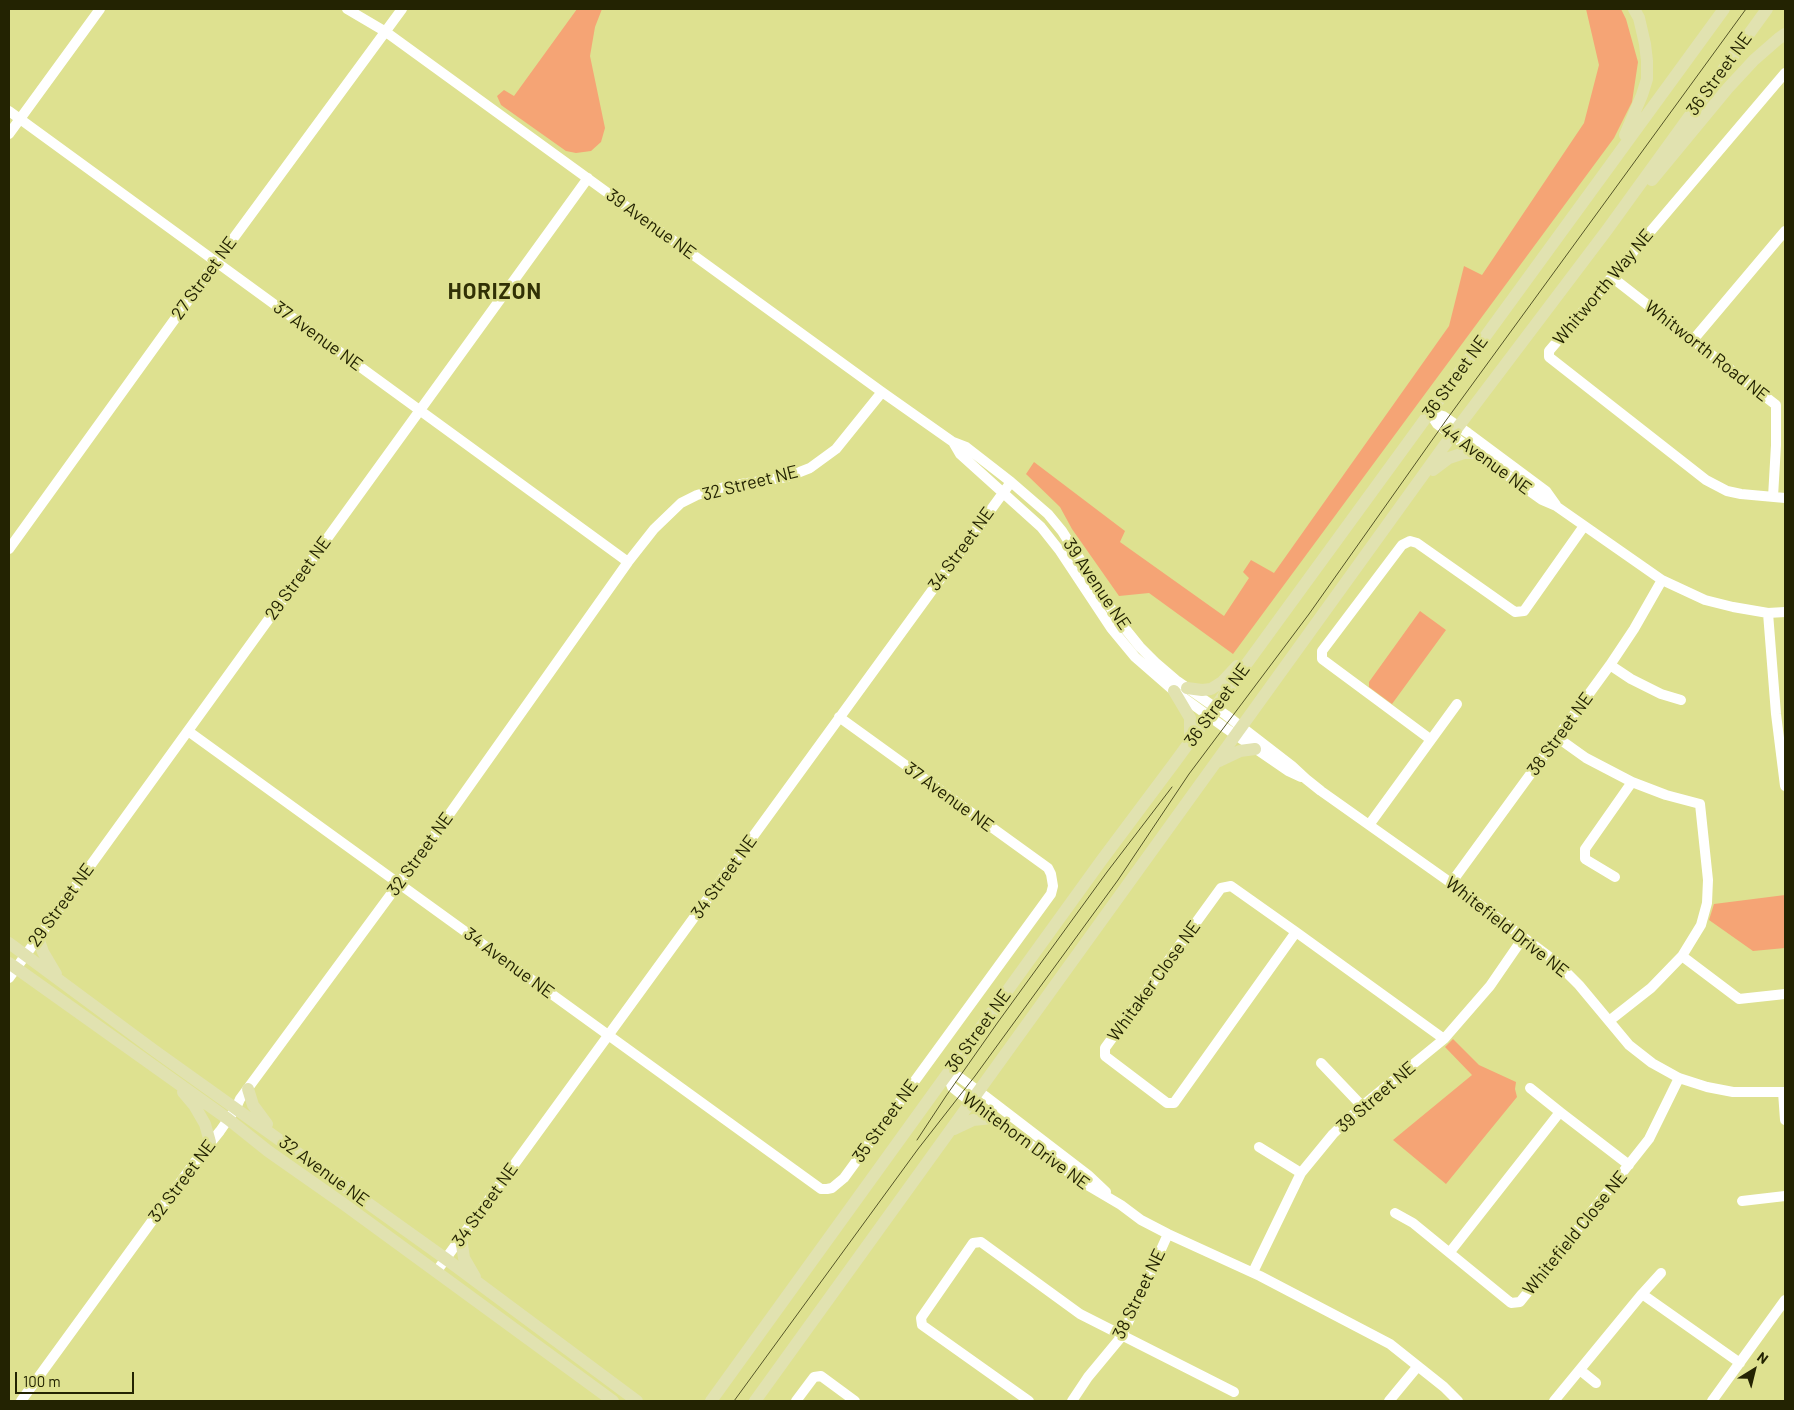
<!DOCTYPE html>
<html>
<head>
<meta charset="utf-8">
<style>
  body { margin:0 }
  #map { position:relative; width:1794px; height:1410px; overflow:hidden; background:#dee190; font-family:Barlow,sans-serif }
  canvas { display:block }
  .frame { position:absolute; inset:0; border:10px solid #232302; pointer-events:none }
  .north { position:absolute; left:1729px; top:1345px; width:50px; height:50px; -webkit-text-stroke:4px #dee190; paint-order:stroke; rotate:36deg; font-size:14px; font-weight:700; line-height:20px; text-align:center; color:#232302 }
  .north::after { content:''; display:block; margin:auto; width:18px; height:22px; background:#232302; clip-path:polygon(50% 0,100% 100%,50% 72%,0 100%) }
  .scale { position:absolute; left:15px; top:1372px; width:119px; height:22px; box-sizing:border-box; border:2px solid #232302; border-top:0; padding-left:6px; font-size:15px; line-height:18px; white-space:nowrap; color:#232302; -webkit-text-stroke:4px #dee190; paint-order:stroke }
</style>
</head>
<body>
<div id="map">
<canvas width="1794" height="1410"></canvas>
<div class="frame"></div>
<div class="north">N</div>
<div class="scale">100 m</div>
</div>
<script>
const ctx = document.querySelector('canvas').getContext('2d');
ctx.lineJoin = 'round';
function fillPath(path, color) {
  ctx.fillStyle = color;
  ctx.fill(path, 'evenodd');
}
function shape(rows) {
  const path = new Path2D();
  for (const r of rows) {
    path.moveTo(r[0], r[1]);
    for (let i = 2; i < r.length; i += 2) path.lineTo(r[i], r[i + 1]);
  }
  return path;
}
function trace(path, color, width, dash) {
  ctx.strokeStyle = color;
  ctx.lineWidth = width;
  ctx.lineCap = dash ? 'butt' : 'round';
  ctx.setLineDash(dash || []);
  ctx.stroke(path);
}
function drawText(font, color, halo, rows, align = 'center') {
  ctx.font = font + ' Barlow,sans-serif';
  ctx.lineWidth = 5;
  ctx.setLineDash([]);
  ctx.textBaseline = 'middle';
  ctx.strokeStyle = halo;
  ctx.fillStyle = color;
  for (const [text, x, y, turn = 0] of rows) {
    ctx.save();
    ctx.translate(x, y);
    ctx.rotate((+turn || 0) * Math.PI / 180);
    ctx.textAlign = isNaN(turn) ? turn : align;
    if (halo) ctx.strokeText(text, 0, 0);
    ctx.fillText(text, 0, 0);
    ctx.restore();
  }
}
fillPath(shape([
  [577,9,602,9,595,27,590,56,605,128,601,142,591,151,576,153,566,151,501,105,497,96,504,90,514,96],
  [1586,9,1621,9,1626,19,1638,62,1632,102,1614,138,1233,654,1149,593,1119,596,1072,529,1060,507,1026,474,1034,462,1125,531,1120,542,1224,616,1249,578,1243,572,1251,560,1274,573,1449,326,1464,266,1482,275,1584,123,1599,65],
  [1420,611,1446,630,1392,704,1369,687,1369,682],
  [1785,895,1785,948,1753,951,1709,920,1714,904],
  [1453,1039,1479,1065,1516,1082,1515,1089,1517,1097,1446,1184,1393,1140,1472,1075,1445,1047]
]), '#f5a475');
trace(shape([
  [347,9,386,32,882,392,953,442,966,447,1011,482,1048,514,1062,531,1119,621,1140,647,1155,662,1176,680,1226,715,1292,766,1306,779,1321,791,1451,883,1555,961,1579,985,1629,1045,1652,1063,1679,1078,1707,1087,1733,1092,1785,1092],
  [1785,73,1549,351,1549,357,1706,480,1727,491,1741,494,1785,498],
  [9,111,628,562],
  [9,134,100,9],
  [1613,278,1776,405,1776,445,1773,497],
  [1693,340,1785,231],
  [1429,412,1437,424,1476,453,1542,500,1556,506,1662,580,1705,600,1733,607,1768,613,1785,612],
  [1429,412,1443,416,1468,433,1546,491,1556,505],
  [953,442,960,454,1041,527,1060,551,1111,628,1135,657,1174,691,1224,727,1288,771,1301,777],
  [9,549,216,262,402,9],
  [1768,613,1776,714,1785,786],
  [1610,665,1631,679,1661,694,1681,700],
  [188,731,821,1189,827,1189,832,1188,844,1178,1051,894,1053,886,1051,874,1048,868,839,717],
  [1558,738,1586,758,1632,782,1666,795,1700,804,1708,880,1707,903,1701,925,1682,956,1651,988,1609,1021],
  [1430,739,1322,659,1322,651,1402,545,1410,541,1417,543,1515,612,1524,611,1584,526],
  [1369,825,1457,704],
  [1615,877,1585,859,1585,849,1632,782],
  [1451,883,1610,665,1634,629,1662,580],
  [1296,932,1174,1103,1167,1103,1105,1056,1105,1048,1221,888,1231,886,1296,932,1444,1039],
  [1682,956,1739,999,1785,994],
  [9,978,588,178],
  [1321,1063,1362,1106],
  [947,1074,952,1087,972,1103,1082,1182,1121,1205,1141,1220,1168,1234,1260,1276,1390,1344,1444,1387,1458,1401],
  [947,1074,959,1077,985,1096,1088,1175,1106,1192],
  [1530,1088,1560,1112],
  [1783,1092,1785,1120],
  [1259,1147,1301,1173],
  [1742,1201,1785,1196],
  [1395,1213,1413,1223,1511,1303,1520,1302,1649,1139,1679,1078],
  [1450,1252,1560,1112,1629,1165],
  [436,1272,1011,482],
  [1253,1272,1301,1173,1333,1134,1362,1106,1444,1039,1490,986,1523,938],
  [1642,1294,1661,1273],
  [1580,1370,1596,1383],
  [21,1401,195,1162,220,1131,236,1108,240,1099,436,833,628,562,654,529,681,503,697,495,728,486,787,477,810,468,836,449,882,392],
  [796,1401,814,1377,821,1376,855,1401],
  [1029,1401,922,1325,921,1318,973,1243,981,1242,1080,1314,1234,1392],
  [1072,1401,1088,1377,1122,1336,1168,1234],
  [1389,1401,1418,1366],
  [1554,1401,1642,1294,1740,1363],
  [1712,1401,1785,1300]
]), '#fff', 10);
trace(shape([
  [1625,135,1642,95,1647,79,1647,61,1645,44,1639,18,1634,9],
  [1652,180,1728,88,1754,60,1778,39,1785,34],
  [1433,470,1449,458,1464,453,1476,453],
  [1187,688,1202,690,1211,689,1222,682,1237,666],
  [1174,691,1190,718,1190,742],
  [1219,761,1240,751,1255,749],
  [38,938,43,952,56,974],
  [9,943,155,1051,446,1259,637,1401],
  [9,963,228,1119,268,1151,345,1205,613,1401],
  [248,1089,253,1105,267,1124],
  [183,1092,194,1105,205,1124,210,1142],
  [954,1129,973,1120,992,1118],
  [461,1238,464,1258,475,1277],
  [711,1401,1101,861,1175,762,1724,9],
  [755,1401,1452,435,1607,230,1767,9]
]), '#e1e2b0', 12);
trace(shape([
  [917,1140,946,1096,998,1022,1107,872,1172,787],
  [734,1401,918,1149,975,1076,1118,880,1189,774,1309,614,1447,419,1746,9]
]), '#545527', 1);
drawText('18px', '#232302', '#dee190', [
  ["36 Street NE",1719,74,-54],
  ["39 Avenue NE",651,224,36],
  ["27 Street NE",204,278,-54],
  ["Whitworth Way NE",1603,287,-50],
  ["37 Avenue NE",318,336,36],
  ["Whitworth Road NE",1707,351,38],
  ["36 Street NE",1455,377,-54],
  ["44 Avenue NE",1486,459,36],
  ["32 Street NE",750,483,-14],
  ["34 Street NE",961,549,-54],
  ["29 Street NE",298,578,-54],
  ["39 Avenue NE",1097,584,56],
  ["36 Street NE",1217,705,-54],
  ["38 Street NE",1560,734,-54],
  ["37 Avenue NE",949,797,36],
  ["32 Street NE",420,854,-54],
  ["34 Street NE",724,877,-54],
  ["29 Street NE",61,905,-54],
  ["Whitefield Drive NE",1507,927,38],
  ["34 Avenue NE",509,963,36],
  ["Whitaker Close NE",1154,981,-54],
  ["36 Street NE",978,1031,-54],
  ["39 Street NE",1376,1097,-41],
  ["35 Street NE",885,1121,-54],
  ["Whitehorn Drive NE",1026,1141,36],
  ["32 Avenue NE",324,1171,36],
  ["32 Street NE",182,1181,-53],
  ["34 Street NE",485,1205,-54],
  ["Whitefield Close NE",1575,1233,-51],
  ["38 Street NE",1139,1294,-64]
]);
ctx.letterSpacing = '1px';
drawText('bold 22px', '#313105', '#dee190', [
  ["HORIZON",495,292]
]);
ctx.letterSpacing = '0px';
</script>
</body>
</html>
